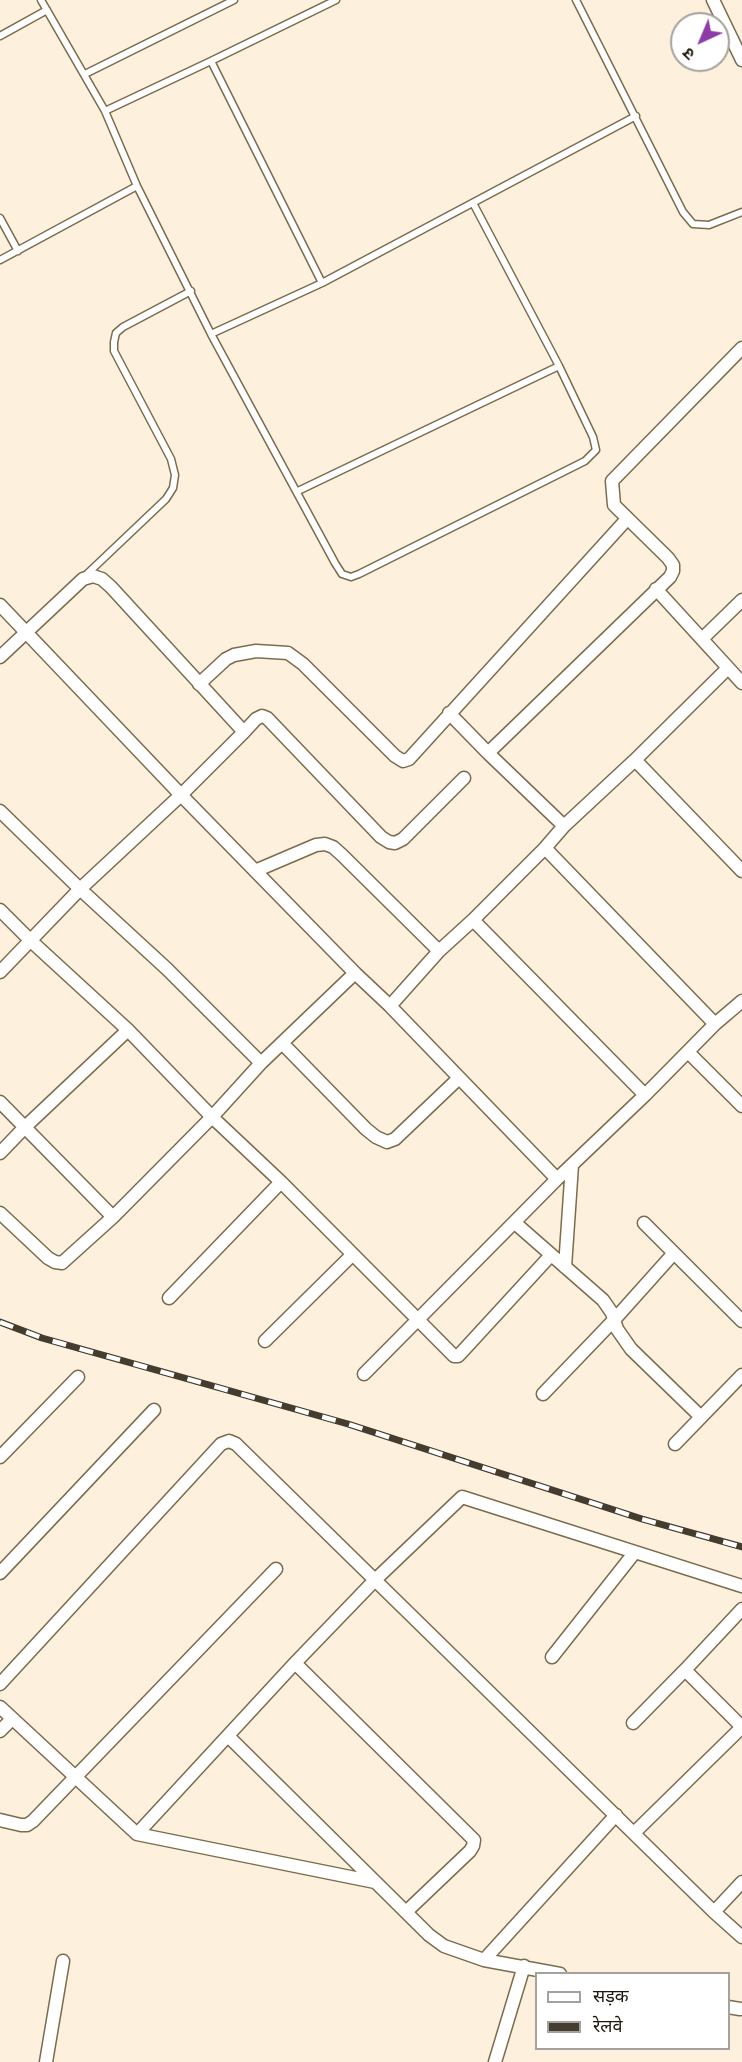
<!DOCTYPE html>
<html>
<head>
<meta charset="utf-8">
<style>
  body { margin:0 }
  #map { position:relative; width:742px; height:2062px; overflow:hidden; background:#fdf1dd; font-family:"DejaVu Sans","Noto Sans Devanagari",sans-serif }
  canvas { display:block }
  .legend { position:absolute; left:535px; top:1972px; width:195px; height:78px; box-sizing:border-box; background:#fff; border:2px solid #a5a29d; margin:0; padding:8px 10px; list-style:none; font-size:18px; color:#1d160a }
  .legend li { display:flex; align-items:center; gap:12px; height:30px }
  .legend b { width:30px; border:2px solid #a5a29d }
  .north { position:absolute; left:670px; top:12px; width:60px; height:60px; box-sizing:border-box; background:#fff; border:2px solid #a5a29d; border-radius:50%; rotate:224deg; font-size:16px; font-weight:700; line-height:24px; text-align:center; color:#1d160a }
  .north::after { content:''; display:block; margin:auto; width:21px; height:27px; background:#8e3aa9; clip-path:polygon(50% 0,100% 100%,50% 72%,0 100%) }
</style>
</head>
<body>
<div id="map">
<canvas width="742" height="2062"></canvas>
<ul class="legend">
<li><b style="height:8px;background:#fff"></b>सड़क</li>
<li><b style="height:8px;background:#443c2e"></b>रेलवे</li>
</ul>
<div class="north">उ</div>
</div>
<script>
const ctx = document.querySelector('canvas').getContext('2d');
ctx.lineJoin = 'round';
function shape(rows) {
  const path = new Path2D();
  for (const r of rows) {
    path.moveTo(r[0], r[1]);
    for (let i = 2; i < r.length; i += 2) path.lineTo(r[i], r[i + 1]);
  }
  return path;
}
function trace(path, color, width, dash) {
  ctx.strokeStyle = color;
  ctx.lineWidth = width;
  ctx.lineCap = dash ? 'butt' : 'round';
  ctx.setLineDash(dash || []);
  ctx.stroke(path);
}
const service = shape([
  [41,0,105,111,137,186,211,334,335,563,342,574,351,577,359,574,585,461,596,450,593,437,559,366,473,203],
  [576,0,683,212,693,224,709,225,742,212],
  [0,36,47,10],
  [85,74,234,0],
  [105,111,211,61],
  [0,218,18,251],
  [0,260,137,186],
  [322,283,211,61,336,0],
  [211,334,322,283,636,116],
  [298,491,559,366],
  [87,574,166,499,173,488,175,475,171,459,114,351,114,342,116,333,123,327,191,291]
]);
const minor = shape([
  [713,0,742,60],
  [656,589,742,683],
  [0,605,181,795,355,973,390,1006,557,1179],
  [702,639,742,600],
  [0,657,83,579,93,576,102,579,111,587,244,732,181,795,80,889,0,972],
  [199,684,226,659,234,655,256,651,288,653,303,664,395,756,403,761,409,759,627,519],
  [244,732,256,719,262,716,267,718,381,837,389,842,395,843,403,839,464,778],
  [488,753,670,577,673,571,673,565,668,558,614,505,612,481,742,348],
  [635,760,742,871],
  [0,811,80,889,167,969,261,1063],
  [564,826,635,760,728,668],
  [545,848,715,1024],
  [255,871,316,845,325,844,333,847,342,855,439,951],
  [0,910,31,941,128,1030,212,1117,281,1182,454,1356,458,1356,461,1353,551,1255],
  [473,920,645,1095],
  [390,1006,439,951,473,920,545,848,564,826,488,753,449,713],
  [282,1043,366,1129,376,1137,387,1142,395,1139,459,1078],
  [688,1052,742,1106],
  [0,1102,113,1217],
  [0,1153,25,1127,128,1030],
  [0,1213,48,1258,55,1262,62,1263,113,1217,212,1117,261,1063,355,973],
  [515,1223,603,1300,612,1313,617,1329,631,1349,701,1417],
  [644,1223,742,1321],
  [565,1267,572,1165],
  [169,1298,281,1182],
  [265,1341,352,1255],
  [364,1374,557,1179,645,1095,715,1024,742,1001],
  [543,1394,614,1320,674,1253],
  [675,1444,742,1375],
  [0,1457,78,1377],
  [0,1573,154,1410],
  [742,1609,685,1670,742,1727],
  [552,1657,635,1552],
  [295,1663,474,1840,473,1846,470,1851,407,1911],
  [0,1684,221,1444,229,1441,236,1444,714,1912,742,1937],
  [0,1707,137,1834,295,1663,375,1580,462,1497,742,1586],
  [633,1723,685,1670],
  [0,1731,12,1719],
  [228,1736,429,1935,444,1946,484,1960,560,1974],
  [0,1820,21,1825,27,1825,33,1821,276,1569],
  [634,1833,742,1727],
  [137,1834,375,1882],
  [714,1912,742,1882],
  [484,1960,616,1815],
  [728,2007,740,2009],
  [46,2062,63,1961],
  [495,2062,524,1966]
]);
trace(service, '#7c6b4d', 9);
trace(minor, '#7c6b4d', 15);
trace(service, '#fff', 6);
trace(minor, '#fff', 12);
const rail = shape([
  [0,1322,42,1338,348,1424,642,1519,742,1547]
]);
trace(rail, '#443c2e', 7);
trace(rail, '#fff', 4.5, [14]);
</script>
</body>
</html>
